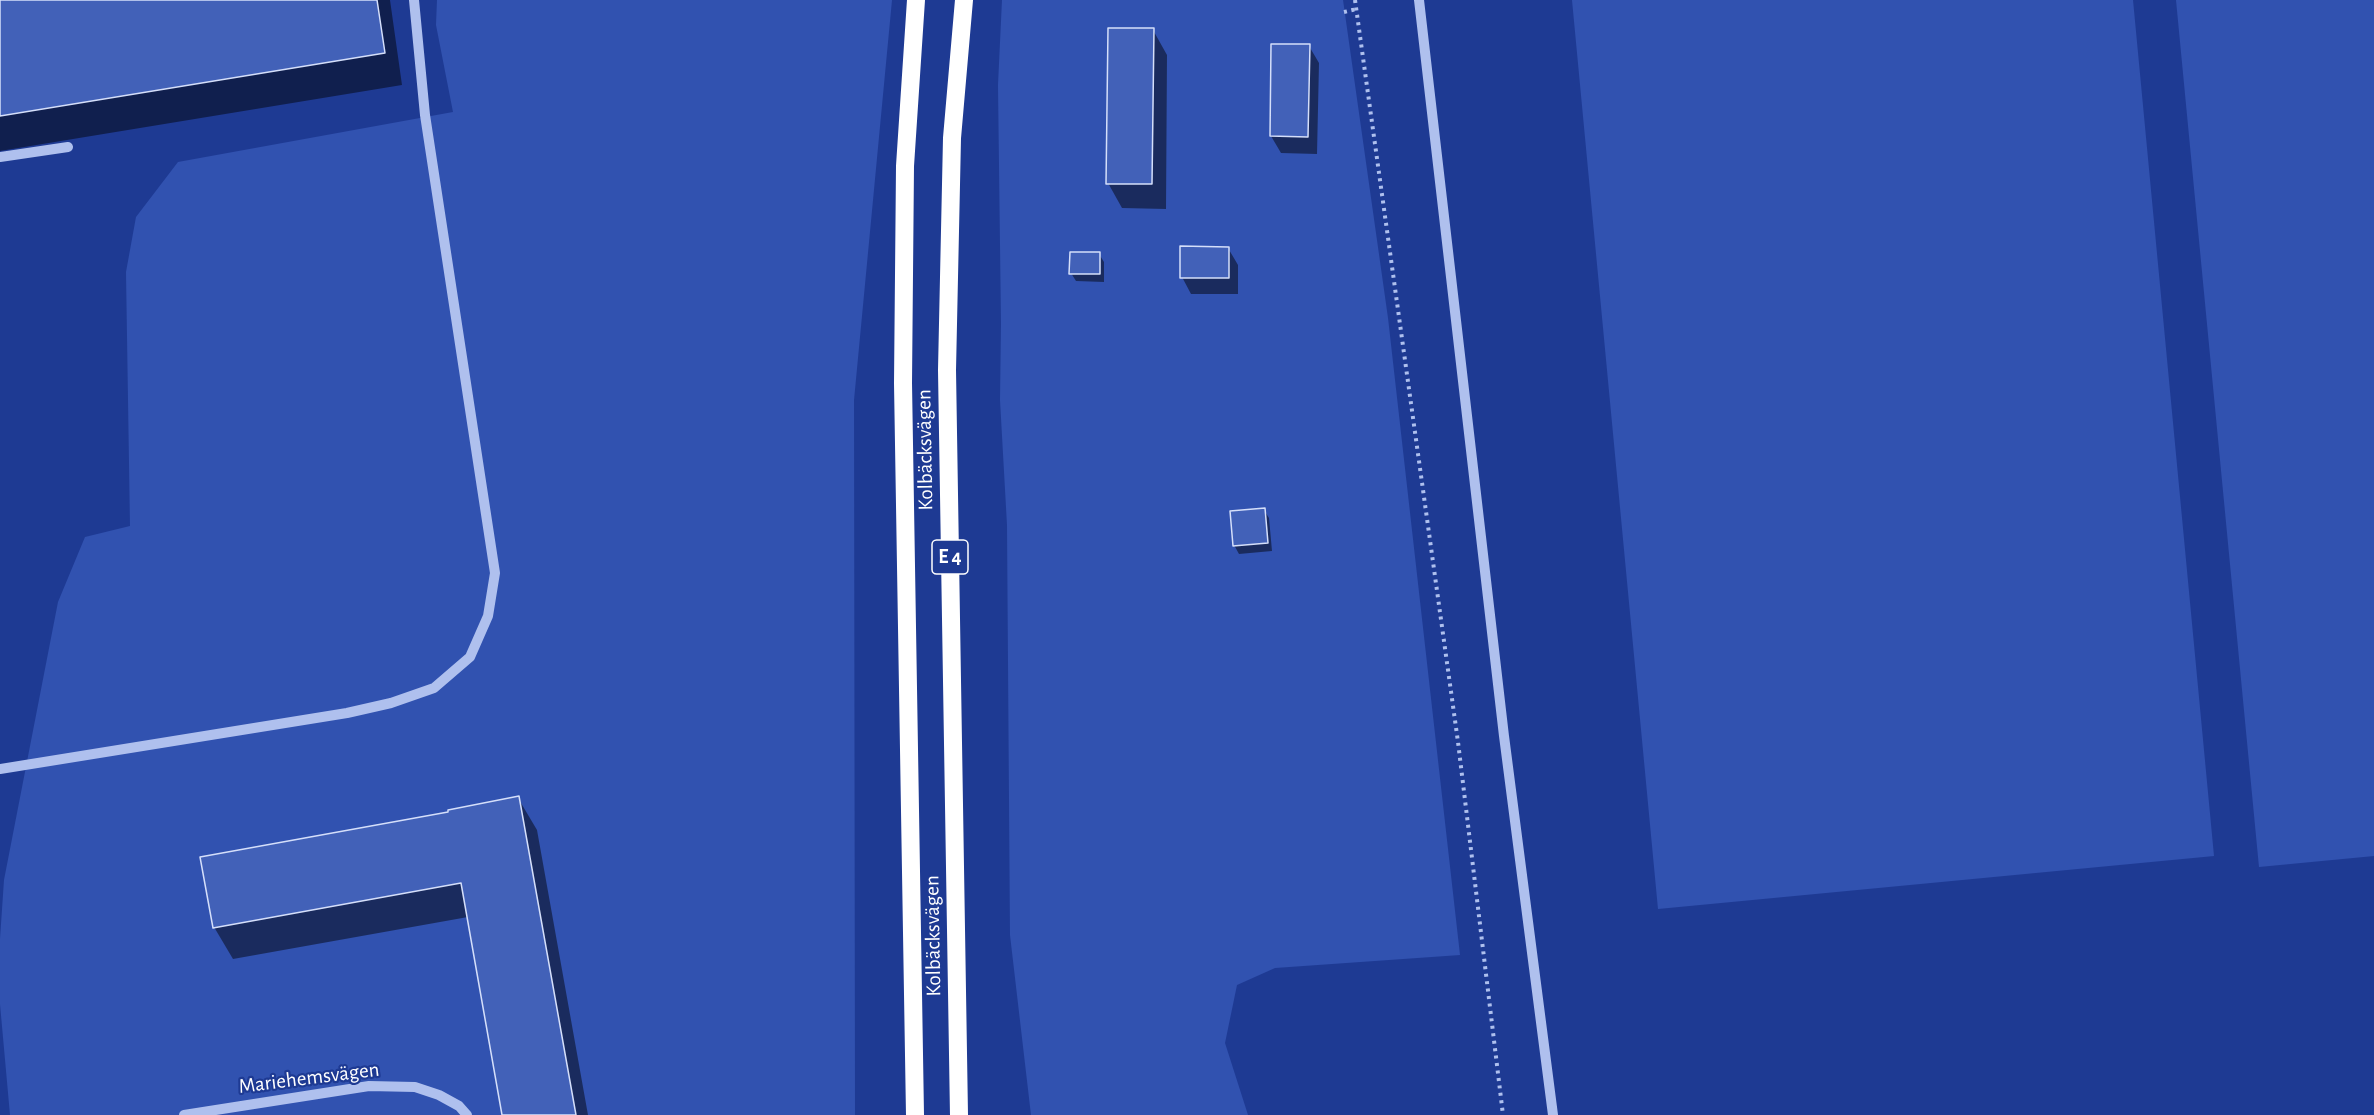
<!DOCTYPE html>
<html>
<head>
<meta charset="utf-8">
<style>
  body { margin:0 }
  canvas { display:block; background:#1e3a93 }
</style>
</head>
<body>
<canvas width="2374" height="1115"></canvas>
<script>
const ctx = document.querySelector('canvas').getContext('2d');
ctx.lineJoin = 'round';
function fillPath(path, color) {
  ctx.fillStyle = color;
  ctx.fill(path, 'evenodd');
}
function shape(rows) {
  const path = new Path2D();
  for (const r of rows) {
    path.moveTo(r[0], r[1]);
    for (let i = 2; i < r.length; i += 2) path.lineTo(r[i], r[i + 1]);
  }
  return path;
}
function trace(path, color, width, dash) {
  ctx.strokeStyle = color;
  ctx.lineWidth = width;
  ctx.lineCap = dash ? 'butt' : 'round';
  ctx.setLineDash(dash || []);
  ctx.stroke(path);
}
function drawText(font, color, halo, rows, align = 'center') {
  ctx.font = font + ' "Alegreya Sans",sans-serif';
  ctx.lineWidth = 4.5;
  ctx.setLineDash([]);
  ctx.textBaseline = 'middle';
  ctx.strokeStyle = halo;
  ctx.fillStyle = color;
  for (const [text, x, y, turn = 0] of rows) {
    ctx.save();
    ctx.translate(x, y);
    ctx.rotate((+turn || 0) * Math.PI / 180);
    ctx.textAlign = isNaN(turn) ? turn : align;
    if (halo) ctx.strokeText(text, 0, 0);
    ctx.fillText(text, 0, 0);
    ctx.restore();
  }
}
fillPath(shape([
  [437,0,892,0,854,400,855,1115,10,1115,0,1004,0,939,4,880,58,602,85,537,130,526,126,272,136,217,178,162,453,112,436,25],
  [1002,0,1343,0,1388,318,1460,955,1275,968,1237,985,1225,1043,1248,1115,1031,1115,1010,935,1007,525,1000,400,1001,324,998,85],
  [1572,0,2133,0,2214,856,1658,909],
  [2176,0,2374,0,2374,856,2259,867]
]), '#3152b0');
fillPath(shape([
  [0,0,390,0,402,85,0,151],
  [1153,30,1167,55,1166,209,1122,208,1108,183],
  [1309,46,1319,63,1317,154,1281,153,1271,136],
  [1228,248,1238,265,1238,294,1191,294,1182,277],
  [1099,254,1104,262,1104,282,1076,281,1071,273],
  [1264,510,1269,518,1272,551,1239,554,1234,545],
  [518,798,537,830,588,1115,504,1115,468,917,233,959,214,927,450,813]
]), '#0007');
const building = shape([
  [0,0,377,0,385,53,0,116,0,0],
  [1108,28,1154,28,1152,184,1106,184,1108,28],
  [1271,44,1310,44,1308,137,1270,136,1271,44],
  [1180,246,1229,247,1229,278,1180,278,1180,246],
  [1070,252,1100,252,1100,274,1069,274,1070,252],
  [1265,508,1268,543,1233,546,1230,511,1265,508],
  [519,796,576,1115,502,1115,461,883,213,928,200,857,448,812,448,810,519,796]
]);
fillPath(building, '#4261b8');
trace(building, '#d5dffa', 1.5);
trace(shape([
  [1355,0,1458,742,1503,1115],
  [1344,12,1357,9]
]), '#afc0ee', 4, [3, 4.5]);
trace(shape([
  [1419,0,1504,736,1553,1115],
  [0,157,68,147],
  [0,769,347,713,391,703,434,688,470,657,488,616,495,573,425,115,414,0],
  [184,1115,369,1086,415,1087,439,1095,459,1106,467,1115]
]), '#afc0ee', 10);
trace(shape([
  [915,1115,903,383,905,166,916,0],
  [959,1115,947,370,952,138,964,0]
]), '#fff', 18);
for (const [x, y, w] of [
  [950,557,36]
]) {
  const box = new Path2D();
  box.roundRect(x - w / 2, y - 17, w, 34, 4.5);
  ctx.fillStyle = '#1e3a93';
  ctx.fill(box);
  trace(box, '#fff', 1.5);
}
drawText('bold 20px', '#fff', null, [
  ["E 4",950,557]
]);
drawText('21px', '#fff', '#1e3a93', [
  ["Kolbäcksvägen",925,450,-91],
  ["Kolbäcksvägen",933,936,-91],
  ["Mariehemsvägen",309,1078,-7]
]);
</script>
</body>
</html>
